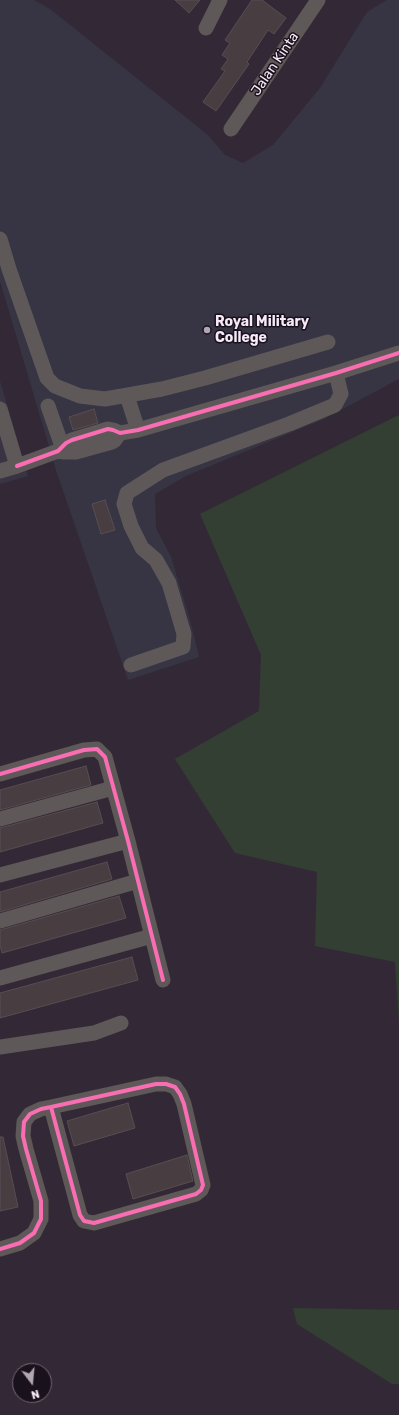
<!DOCTYPE html>
<html>
<head>
<meta charset="utf-8">
<style>
  body { margin:0 }
  #map { position:relative; width:399px; height:1415px; overflow:hidden; background:#332936; font-family:Rubik,sans-serif }
  canvas { display:block }
  .north { position:absolute; left:12px; top:1363px; width:40px; height:40px; box-sizing:border-box; background:#19111b; border:1px solid #716874; border-radius:50%; rotate:164deg; font-size:11px; font-weight:700; line-height:16px; text-align:center; color:#f6eaf9 }
  .north::after { content:''; display:block; margin:auto; width:14px; height:18px; background:#b2a6b5; clip-path:polygon(50% 0,100% 100%,50% 72%,0 100%) }
</style>
</head>
<body>
<div id="map">
<canvas width="399" height="1415"></canvas>
<div class="north">N</div>
</div>
<script>
const ctx = document.querySelector('canvas').getContext('2d');
ctx.lineJoin = 'round';
function fillPath(path, color) {
  ctx.fillStyle = color;
  ctx.fill(path, 'evenodd');
}
function shape(rows) {
  const path = new Path2D();
  for (const r of rows) {
    path.moveTo(r[0], r[1]);
    for (let i = 2; i < r.length; i += 2) path.lineTo(r[i], r[i + 1]);
  }
  return path;
}
function trace(path, color, width, dash) {
  ctx.strokeStyle = color;
  ctx.lineWidth = width;
  ctx.lineCap = dash ? 'butt' : 'round';
  ctx.setLineDash(dash || []);
  ctx.stroke(path);
}
function drawText(font, color, halo, rows, align = 'center') {
  ctx.font = font + ' Rubik,sans-serif';
  ctx.lineWidth = 3;
  ctx.setLineDash([]);
  ctx.textBaseline = 'middle';
  ctx.strokeStyle = halo;
  ctx.fillStyle = color;
  for (const [text, x, y, turn = 0] of rows) {
    ctx.save();
    ctx.translate(x, y);
    ctx.rotate((+turn || 0) * Math.PI / 180);
    ctx.textAlign = isNaN(turn) ? turn : align;
    if (halo) ctx.strokeText(text, 0, 0);
    ctx.fillText(text, 0, 0);
    ctx.restore();
  }
}
fillPath(shape([
  [0,381,28,476,0,484]
]), '#383444');
fillPath(shape([
  [0,0,34,0,50,9,208,135,225,155,243,163,273,145,320,88,367,12,387,0,399,0,399,379,324,419,186,476,155,494,156,528,171,557,190,620,199,657,128,680,56,470,0,281]
]), '#373444');
fillPath(shape([
  [399,415,399,1023,395,962,315,946,317,872,235,853,175,759,259,711,261,655,200,514],
  [293,1308,399,1310,399,1384,392,1384,297,1324]
]), '#333f32');
const building = shape([
  [175,0,200,0,189,13,175,0],
  [252,0,262,0,286,18,274,34,268,30,247,62,249,64,216,111,203,102,225,71,221,69,228,59,222,55,230,43,225,40,252,0],
  [94,409,98,423,73,430,69,417,94,409],
  [105,500,115,530,101,534,92,504,105,500],
  [86,766,91,785,0,810,0,790,86,766],
  [97,802,103,823,0,852,0,828,97,802],
  [107,862,112,879,0,912,0,892,107,862],
  [119,896,126,918,2,953,0,945,0,930,119,896],
  [132,957,138,980,0,1018,0,993,132,957],
  [128,1103,135,1128,74,1146,67,1121,128,1103],
  [0,1137,3,1137,18,1207,0,1211,0,1137],
  [187,1155,193,1181,133,1199,126,1174,187,1155]
]);
fillPath(building, '#483e42');
trace(building, '#584d52', 1);
trace(shape([
  [206,28,220,0],
  [231,129,318,0],
  [0,239,9,269,47,378,55,386,80,396,105,399,162,389,205,378,328,342],
  [127,396,138,430],
  [48,406,64,452],
  [0,409,17,466,0,471],
  [58,451,64,452,76,452,112,442,115,440,120,433],
  [17,466,58,451,66,443,72,440,108,429,113,430,120,433,138,430,336,373,399,353],
  [131,665,183,647,184,634,169,583,156,560,142,548,131,526,124,504,127,493,163,470,289,424,335,405,341,394,336,373],
  [0,774,84,750,97,749,105,757,128,841,163,980],
  [0,819,113,788],
  [0,875,128,841],
  [0,921,138,881],
  [0,978,152,936],
  [0,1047,94,1033,121,1023],
  [0,1249,20,1243,34,1233,41,1219,41,1201,26,1149,23,1136,24,1122,30,1114,41,1109,51,1107,156,1084,166,1084,175,1087,180,1094,184,1104,203,1185,201,1190,196,1194,94,1223,84,1221,80,1215,51,1107]
]), '#5e5958', 15);
trace(shape([
  [17,466,58,451,66,443,72,440,108,429,113,430,120,433,138,430,336,373,399,353],
  [0,774,84,750,97,749,105,757,128,841,163,980],
  [0,1249,20,1243,34,1233,41,1219,41,1201,26,1149,23,1136,24,1122,30,1114,41,1109,51,1107,156,1084,166,1084,175,1087,180,1094,184,1104,203,1185,201,1190,196,1194,94,1223,84,1221,80,1215,51,1107]
]), '#f96db3', 4);
for (const [x, y, r, color] of [
  [207,330,4,"#b2a6b5"]
]) {
  const dot = new Path2D();
  dot.arc(x, y, r, 0, 2 * Math.PI);
  ctx.fillStyle = color;
  ctx.fill(dot);
  trace(dot, '#19111b', 1.5);
}
drawText('14px', '#f6eaf9', '#19111b', [
  ["Jalan Kinta",275,64,-56]
]);
drawText('bold 14px', '#f6eaf9', '#19111b', [
  ["Royal Military",215,322],
  ["College",215,338]
], 'left');
</script>
</body>
</html>
